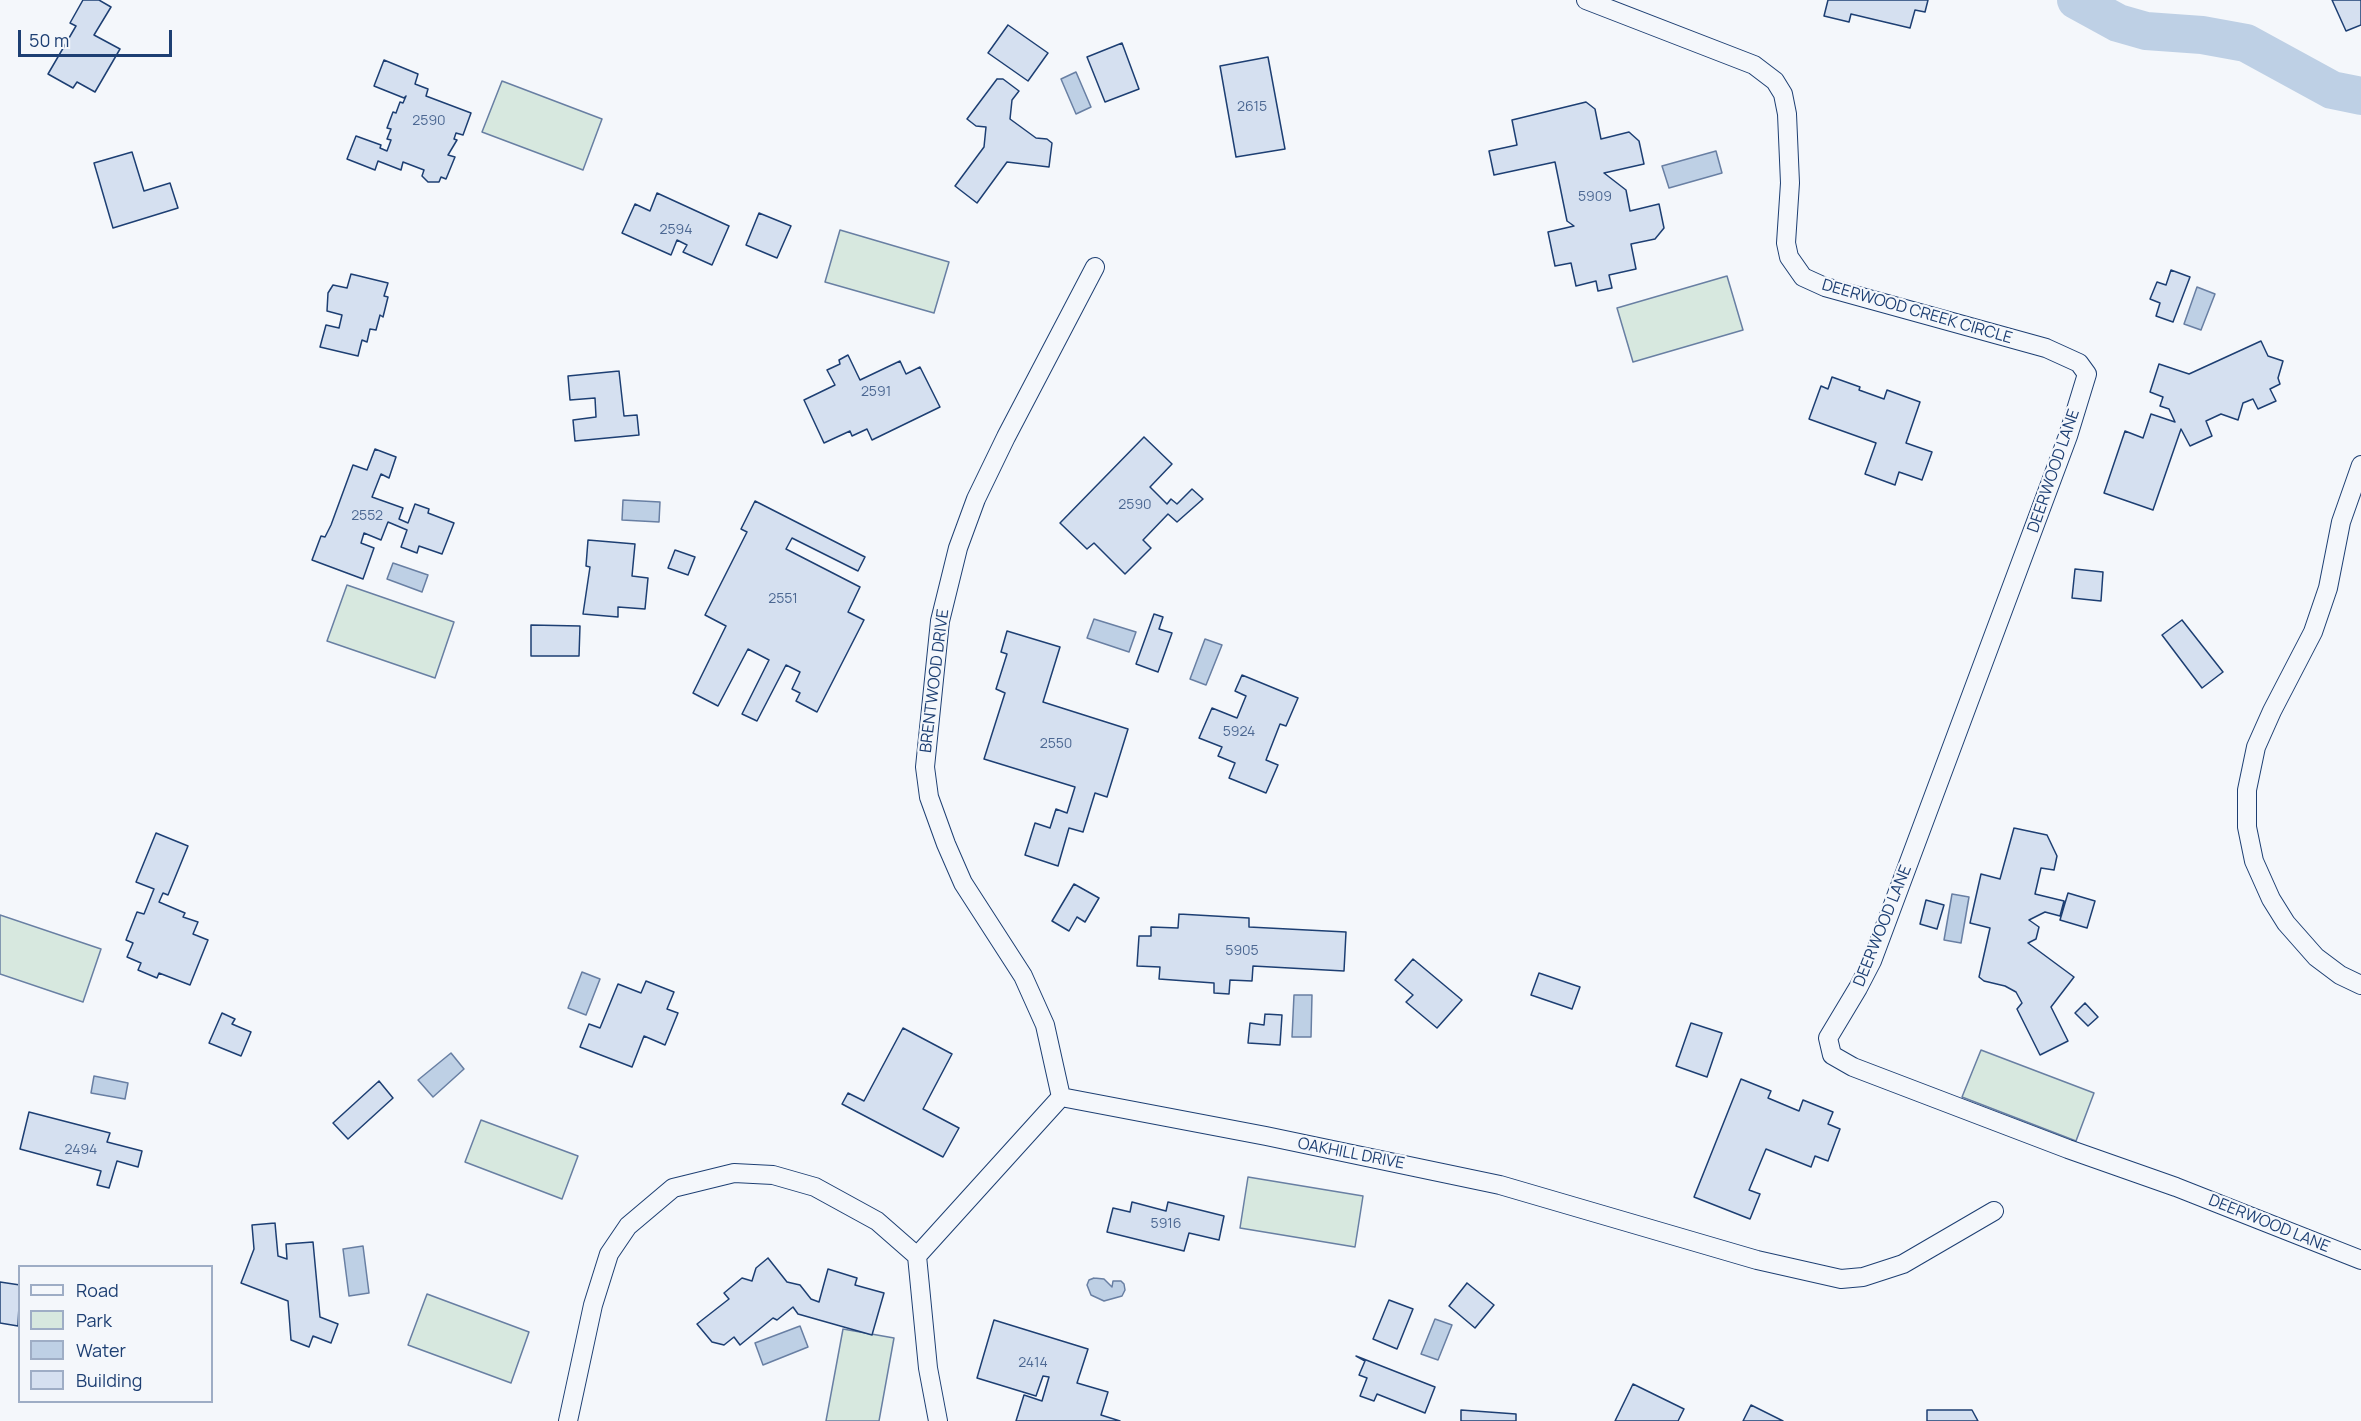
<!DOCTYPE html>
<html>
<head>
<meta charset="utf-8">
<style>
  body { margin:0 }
  #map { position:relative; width:2361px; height:1421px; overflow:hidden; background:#f4f7fb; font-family:Manrope,sans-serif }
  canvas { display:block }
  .legend { position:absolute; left:18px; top:1265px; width:195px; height:138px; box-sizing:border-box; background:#f4f7fb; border:2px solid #9eadc5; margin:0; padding:8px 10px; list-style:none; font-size:18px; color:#1d3f73 }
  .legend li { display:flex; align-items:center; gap:12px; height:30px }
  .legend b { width:30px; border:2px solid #9eadc5 }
  .scale { position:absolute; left:18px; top:30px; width:154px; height:27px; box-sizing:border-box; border:3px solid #1d3f73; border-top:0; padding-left:8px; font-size:18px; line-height:21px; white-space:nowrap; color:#1d3f73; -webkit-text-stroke:4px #f4f7fb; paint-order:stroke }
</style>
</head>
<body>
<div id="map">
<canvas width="2361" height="1421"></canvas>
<ul class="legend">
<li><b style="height:8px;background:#f4f7fb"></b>Road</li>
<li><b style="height:16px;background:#d7e8df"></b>Park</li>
<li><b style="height:16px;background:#bed0e5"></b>Water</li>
<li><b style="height:16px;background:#d5e0f0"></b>Building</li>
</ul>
<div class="scale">50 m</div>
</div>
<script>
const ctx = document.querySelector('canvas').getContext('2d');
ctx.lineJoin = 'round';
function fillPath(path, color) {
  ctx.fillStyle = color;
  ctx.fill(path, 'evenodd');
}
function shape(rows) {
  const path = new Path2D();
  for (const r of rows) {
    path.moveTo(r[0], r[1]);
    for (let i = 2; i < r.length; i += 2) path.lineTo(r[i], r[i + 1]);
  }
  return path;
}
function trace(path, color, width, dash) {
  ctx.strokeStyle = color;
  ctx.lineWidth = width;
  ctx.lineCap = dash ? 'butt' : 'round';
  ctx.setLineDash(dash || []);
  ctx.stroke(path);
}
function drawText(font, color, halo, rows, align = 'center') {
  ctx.font = font + ' Manrope,sans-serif';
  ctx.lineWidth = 4.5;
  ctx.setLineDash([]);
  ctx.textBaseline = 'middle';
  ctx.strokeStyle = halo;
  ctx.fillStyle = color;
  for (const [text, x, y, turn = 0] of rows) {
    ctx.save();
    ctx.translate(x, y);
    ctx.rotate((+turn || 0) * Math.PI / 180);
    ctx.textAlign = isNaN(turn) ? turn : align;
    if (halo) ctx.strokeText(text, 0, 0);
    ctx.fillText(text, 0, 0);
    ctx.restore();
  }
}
const green = shape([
  [502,81,602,119,583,170,482,132,502,81],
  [840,230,949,262,934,313,825,282,840,230],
  [1727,276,1743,330,1633,362,1617,308,1727,276],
  [347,585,454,622,435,678,327,641,347,585],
  [0,915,101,949,83,1002,0,974,0,915],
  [1981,1050,2094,1093,2076,1141,1962,1097,1981,1050],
  [481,1120,578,1156,562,1199,465,1162,481,1120],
  [1248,1177,1363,1196,1355,1247,1240,1228,1248,1177],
  [427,1294,529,1332,511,1383,408,1345,427,1294],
  [843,1329,894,1338,879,1421,826,1421,843,1329]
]);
fillPath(green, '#d7e8df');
trace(green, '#687fa3', 1.5);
const water = shape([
  [1076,72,1091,107,1076,114,1061,79,1076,72],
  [1716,151,1722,173,1669,188,1662,166,1716,151],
  [2197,287,2215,294,2201,330,2184,324,2197,287],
  [623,500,660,502,659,522,622,520,623,500],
  [393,563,428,575,422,592,387,579,393,563],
  [1094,619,1136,632,1129,652,1087,638,1094,619],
  [1205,639,1222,645,1206,685,1190,679,1205,639],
  [1952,894,1969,897,1961,943,1944,940,1952,894],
  [582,972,600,979,586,1015,568,1008,582,972],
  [1294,995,1312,995,1311,1037,1292,1037,1294,995],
  [451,1053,464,1069,433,1097,418,1080,451,1053],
  [94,1076,128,1083,125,1099,91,1093,94,1076],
  [363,1246,369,1293,349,1296,343,1249,363,1246],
  [1094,1278,1104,1279,1112,1287,1113,1281,1121,1281,1124,1284,1125,1290,1122,1296,1104,1301,1091,1295,1087,1285,1089,1280,1094,1278],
  [1435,1319,1452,1325,1438,1360,1421,1354,1435,1319],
  [800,1326,808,1347,763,1365,755,1343,800,1326]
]);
fillPath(water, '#bed0e5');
trace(water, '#687fa3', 1.5);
trace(shape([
  [2076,0,2118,23,2146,31,2202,35,2246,43,2332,90,2361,96]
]), '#bed0e5', 38);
const building = shape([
  [83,0,99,0,111,7,94,35,120,49,95,92,77,82,73,88,48,74,76,26,70,23,83,0],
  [1828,0,1928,0,1925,12,1915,10,1910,28,1851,14,1849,22,1824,16,1828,0],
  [2332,0,2361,0,2361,25,2346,31,2332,0],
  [1008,25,1048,53,1028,81,988,53,1008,25],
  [1122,43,1139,89,1105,102,1087,57,1122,43],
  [1268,57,1285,149,1236,157,1220,66,1268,57],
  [384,60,418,74,415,84,428,89,426,96,471,113,463,135,456,133,454,139,457,140,448,155,455,157,446,179,441,177,439,182,428,182,422,176,424,170,403,162,401,170,378,161,375,170,347,159,356,136,381,145,380,148,387,151,391,140,387,139,391,129,387,128,393,112,396,113,400,102,403,103,406,96,404,98,374,86,384,60],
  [997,79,1003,79,1019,91,1012,100,1010,119,1036,138,1047,139,1052,143,1049,167,1007,162,977,203,955,186,984,147,986,127,976,126,967,119,997,79],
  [1586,102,1595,109,1601,139,1629,132,1639,141,1644,164,1604,173,1626,190,1630,211,1659,204,1664,228,1655,239,1631,244,1636,269,1609,275,1612,288,1598,291,1596,281,1576,286,1571,263,1555,266,1548,232,1574,226,1567,221,1555,162,1494,175,1489,151,1517,145,1512,120,1586,102],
  [132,152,144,191,170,183,178,208,113,228,94,163,132,152],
  [657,193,729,226,712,265,683,252,687,245,677,240,671,255,622,233,635,204,650,211,657,193],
  [759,213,791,226,777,258,746,245,759,213],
  [2171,270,2190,277,2173,322,2156,316,2160,303,2150,299,2157,282,2166,285,2171,270],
  [351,274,388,283,384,296,388,297,383,317,380,315,376,330,370,329,367,342,362,340,358,356,320,347,326,325,339,328,342,315,327,311,328,293,333,285,347,288,351,274],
  [2261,341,2268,356,2283,361,2278,378,2280,384,2270,389,2276,401,2258,409,2253,399,2243,403,2238,420,2221,414,2206,421,2212,436,2190,446,2181,429,2153,510,2104,493,2125,431,2143,438,2151,414,2175,422,2169,409,2160,406,2163,397,2150,392,2159,364,2189,374,2261,341],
  [848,355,860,380,900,361,906,374,920,367,940,407,872,440,867,429,852,436,850,431,824,443,804,400,835,385,827,370,840,364,839,360,848,355],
  [619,371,624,416,637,415,639,435,575,441,573,420,596,417,595,398,570,400,568,376,619,371],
  [1832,377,1860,387,1859,390,1884,399,1887,390,1920,402,1906,443,1932,452,1922,480,1899,472,1895,485,1865,474,1876,443,1809,419,1821,386,1828,389,1832,377],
  [1144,437,1172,464,1150,487,1167,504,1171,499,1177,504,1192,489,1203,499,1177,522,1168,514,1143,540,1151,548,1125,574,1094,543,1087,549,1060,523,1144,437],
  [375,449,396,457,389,478,381,474,372,497,403,508,399,519,408,523,415,504,429,509,428,513,454,523,442,554,419,546,417,553,401,547,407,530,388,522,381,540,364,533,361,543,374,548,363,579,312,560,321,536,325,537,331,525,353,465,367,470,375,449],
  [755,501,865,557,858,571,792,538,786,549,860,587,848,612,864,620,817,712,796,701,800,693,792,689,800,672,786,665,757,721,742,714,769,660,748,649,718,706,693,693,726,626,705,615,747,532,741,529,755,501],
  [588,540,635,544,632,576,648,578,645,609,618,607,618,617,583,614,590,567,586,566,588,540],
  [675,550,695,557,688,575,668,568,675,550],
  [2075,569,2103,572,2101,601,2072,598,2075,569],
  [1154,614,1163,617,1159,629,1172,633,1158,672,1136,664,1154,614],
  [2182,620,2223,672,2202,688,2162,635,2182,620],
  [531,625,580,626,579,656,531,656,531,625],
  [1007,631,1060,647,1043,702,1128,729,1107,797,1095,793,1083,832,1069,828,1058,866,1025,855,1035,823,1050,828,1056,809,1067,813,1075,787,984,759,1005,693,996,689,1007,654,1001,652,1007,631],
  [1242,675,1298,698,1286,726,1280,724,1266,760,1278,765,1266,793,1229,778,1235,763,1218,756,1222,747,1199,738,1212,708,1237,718,1246,696,1235,691,1242,675],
  [2014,828,2047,835,2057,856,2054,870,2041,868,2035,894,2064,901,2060,916,2045,912,2029,920,2039,927,2036,939,2028,943,2074,977,2051,1007,2068,1041,2040,1055,2017,1009,2022,1003,2016,992,2005,986,1984,981,1979,977,1990,928,1970,923,1981,874,2000,879,2014,828],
  [156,833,188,846,168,895,163,893,159,902,185,913,183,917,198,922,193,934,208,940,190,985,159,973,157,978,138,970,141,963,127,957,133,943,126,940,137,912,144,914,154,889,136,882,156,833],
  [1074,884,1099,898,1085,922,1077,917,1069,931,1052,921,1074,884],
  [2068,893,2095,901,2087,928,2060,920,2068,893],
  [1926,900,1944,905,1937,929,1920,924,1926,900],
  [1179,914,1249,918,1249,927,1346,932,1344,971,1253,966,1252,981,1230,980,1229,994,1214,993,1214,983,1159,979,1160,967,1137,966,1139,936,1151,936,1151,927,1178,928,1179,914],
  [1413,959,1462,1000,1437,1028,1406,1002,1413,995,1395,980,1413,959],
  [1539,973,1580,987,1572,1009,1531,995,1539,973],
  [646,981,674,992,667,1009,678,1013,665,1045,644,1036,632,1067,580,1047,589,1024,600,1028,618,984,641,993,646,981],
  [2085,1003,2098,1017,2088,1026,2075,1013,2085,1003],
  [222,1013,235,1019,232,1024,251,1032,241,1056,209,1043,222,1013],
  [1265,1014,1282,1015,1280,1045,1248,1043,1250,1023,1264,1025,1265,1014],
  [1691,1023,1722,1033,1707,1077,1676,1066,1691,1023],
  [903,1028,952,1054,923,1109,959,1128,943,1157,842,1104,848,1093,864,1101,903,1028],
  [1741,1079,1771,1091,1768,1098,1799,1111,1803,1100,1833,1112,1828,1124,1840,1129,1828,1161,1815,1156,1811,1167,1766,1149,1749,1190,1760,1194,1750,1219,1694,1197,1741,1079],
  [379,1081,393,1098,348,1139,333,1123,379,1081],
  [29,1112,110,1133,107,1142,142,1151,138,1167,117,1161,109,1188,97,1185,101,1171,20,1149,29,1112],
  [1132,1202,1166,1211,1168,1202,1224,1216,1219,1240,1189,1233,1184,1251,1107,1232,1113,1208,1130,1212,1132,1202],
  [275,1223,278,1256,287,1259,286,1244,313,1242,320,1317,338,1324,331,1343,313,1336,309,1347,291,1340,288,1301,241,1283,254,1249,252,1225,275,1223],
  [768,1258,787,1282,800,1285,811,1299,819,1302,828,1269,857,1278,855,1285,884,1293,872,1335,798,1314,793,1307,777,1320,773,1318,740,1345,734,1337,724,1345,712,1342,697,1324,729,1299,724,1293,742,1278,752,1281,756,1268,768,1258],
  [0,1282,20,1285,18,1326,0,1323,0,1282],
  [1467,1283,1494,1305,1475,1328,1449,1306,1467,1283],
  [1389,1300,1413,1309,1397,1349,1373,1339,1389,1300],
  [994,1320,1088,1349,1077,1383,1108,1392,1101,1415,1120,1421,1016,1421,1024,1395,1042,1401,1049,1377,1043,1376,1036,1396,977,1378,994,1320],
  [1356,1356,1435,1387,1425,1413,1377,1394,1374,1401,1360,1396,1367,1378,1359,1375,1365,1361,1356,1356],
  [1633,1384,1684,1409,1678,1421,1615,1421,1633,1384],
  [1751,1405,1783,1421,1743,1421,1751,1405],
  [1461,1410,1516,1414,1516,1421,1461,1421,1461,1410],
  [1927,1410,1972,1410,1978,1421,1927,1421,1927,1410]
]);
fillPath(building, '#d5e0f0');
trace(building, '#1d3f73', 1.5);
const minor = shape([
  [1586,0,1754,65,1775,81,1783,94,1787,114,1790,183,1786,243,1789,257,1803,277,1825,287,2046,348,2079,363,2087,374,2068,436,1872,961,1858,988,1828,1038,1832,1055,1853,1067,2068,1149,2176,1187,2361,1260],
  [2361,465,2341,522,2328,588,2313,632,2272,711,2256,747,2247,790,2247,827,2254,861,2271,899,2286,923,2316,957,2340,975,2361,985],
  [1061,1097,1266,1136,1500,1185,1757,1260,1841,1279,1863,1277,1903,1264,1994,1211],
  [1061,1097,1045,1025,1023,976,963,883,946,844,929,797,925,767,940,621,958,548,976,499,1006,437,1095,267],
  [568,1421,593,1305,609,1254,628,1226,673,1188,734,1173,773,1175,815,1187,877,1221,917,1256],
  [938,1421,928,1368,917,1256,1061,1097]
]);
trace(minor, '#1d3f73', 20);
trace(minor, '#f4f7fb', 18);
drawText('14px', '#4b6792', null, [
  ["2615",1252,107],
  ["2590",429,121],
  ["5909",1595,197],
  ["2594",676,230],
  ["2591",876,392],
  ["2590",1135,505],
  ["2552",367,516],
  ["2551",783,599],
  ["5924",1239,732],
  ["2550",1056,744],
  ["5905",1242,951],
  ["2494",81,1150],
  ["5916",1166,1224],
  ["2414",1033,1363]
]);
drawText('16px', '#1d3f73', '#f4f7fb', [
  ["DEERWOOD CREEK CIRCLE",1917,312,16],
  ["DEERWOOD LANE",2054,471,-71],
  ["BRENTWOOD DRIVE",935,681,-83],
  ["DEERWOOD LANE",1883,926,-68],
  ["OAKHILL DRIVE",1351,1154,11],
  ["DEERWOOD LANE",2269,1224,22]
]);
</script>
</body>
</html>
